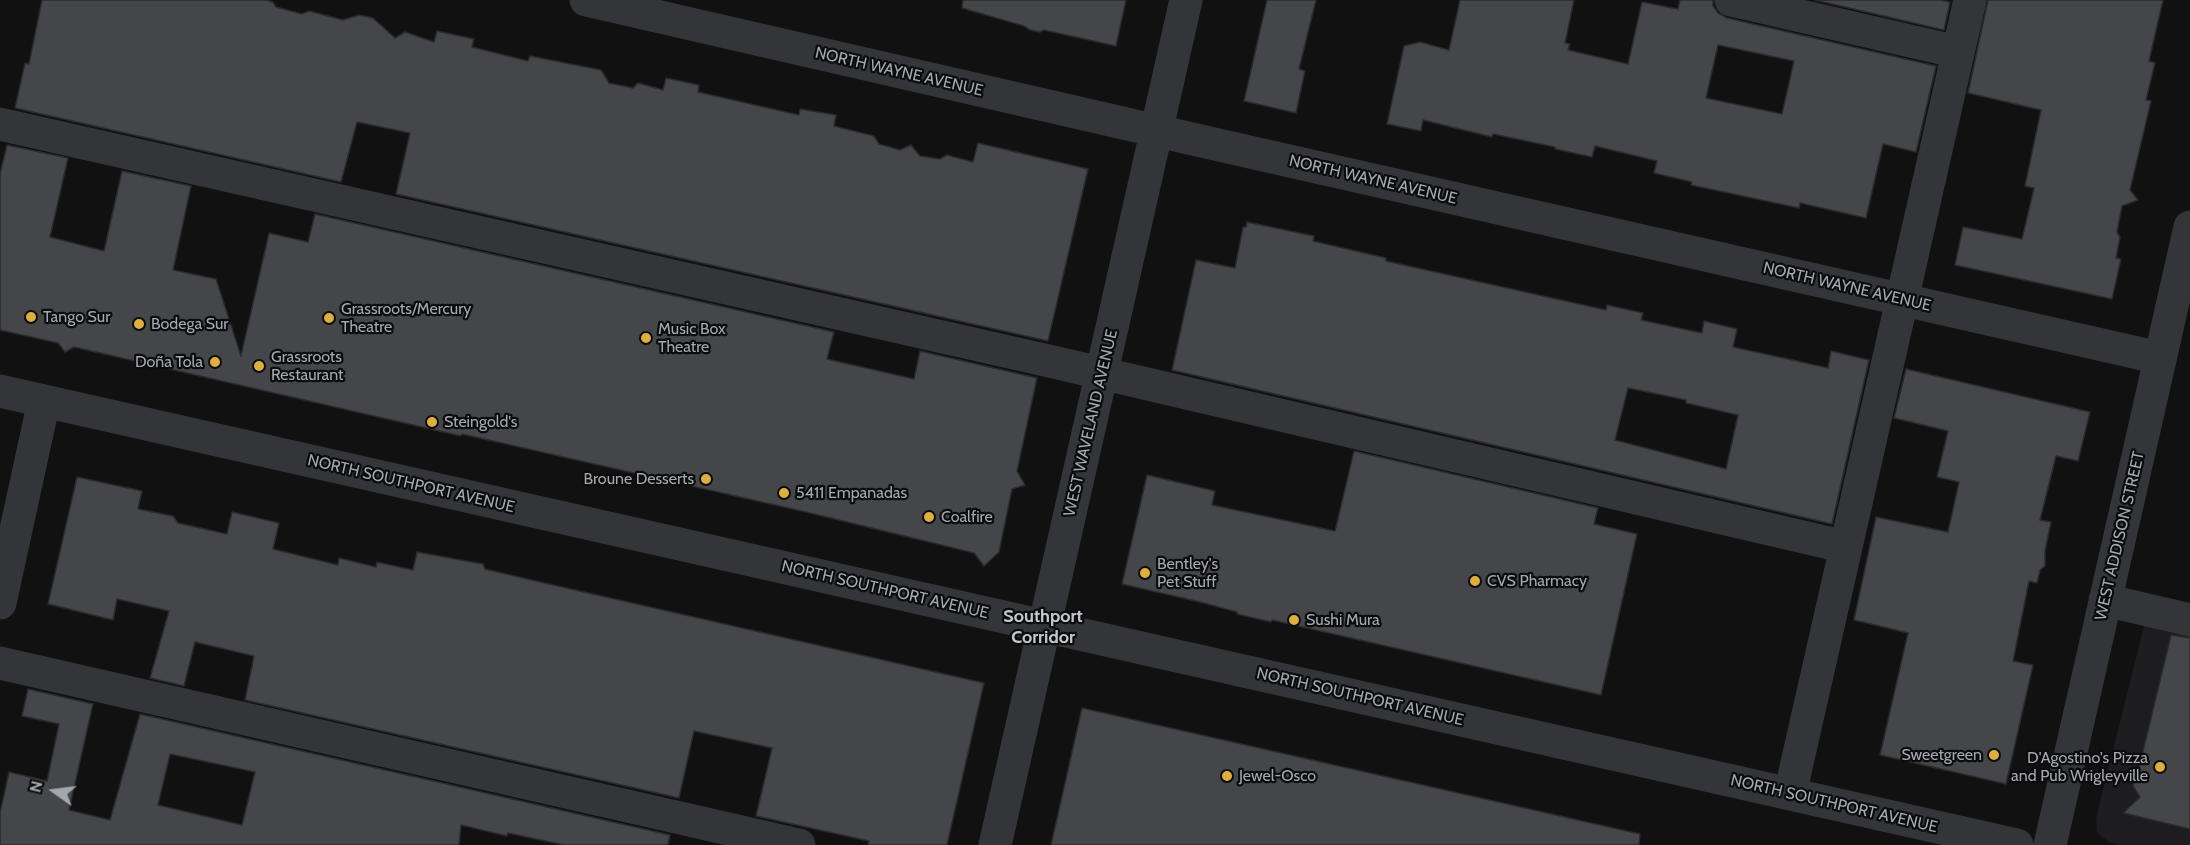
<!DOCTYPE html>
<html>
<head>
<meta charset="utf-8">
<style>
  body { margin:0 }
  #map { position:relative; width:2190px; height:845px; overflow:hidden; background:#111112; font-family:Cabin,sans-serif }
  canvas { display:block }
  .north { position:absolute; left:24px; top:761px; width:60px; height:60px; -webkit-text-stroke:4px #0c0c0d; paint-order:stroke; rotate:284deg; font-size:16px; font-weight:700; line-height:24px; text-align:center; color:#a4a7b2 }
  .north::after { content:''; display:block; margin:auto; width:21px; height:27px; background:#a4a7b2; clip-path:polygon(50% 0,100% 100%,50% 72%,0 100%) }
</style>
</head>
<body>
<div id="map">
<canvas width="2190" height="845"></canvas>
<div class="north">N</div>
</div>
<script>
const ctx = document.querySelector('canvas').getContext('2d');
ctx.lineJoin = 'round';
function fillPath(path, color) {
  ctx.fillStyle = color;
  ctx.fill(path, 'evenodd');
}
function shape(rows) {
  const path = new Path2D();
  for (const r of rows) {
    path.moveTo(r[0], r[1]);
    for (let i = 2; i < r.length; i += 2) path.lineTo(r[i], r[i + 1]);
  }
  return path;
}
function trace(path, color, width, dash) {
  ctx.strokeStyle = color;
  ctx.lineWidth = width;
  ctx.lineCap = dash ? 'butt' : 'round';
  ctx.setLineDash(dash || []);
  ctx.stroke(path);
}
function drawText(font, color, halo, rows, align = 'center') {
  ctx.font = font + ' Cabin,sans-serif';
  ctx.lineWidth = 4.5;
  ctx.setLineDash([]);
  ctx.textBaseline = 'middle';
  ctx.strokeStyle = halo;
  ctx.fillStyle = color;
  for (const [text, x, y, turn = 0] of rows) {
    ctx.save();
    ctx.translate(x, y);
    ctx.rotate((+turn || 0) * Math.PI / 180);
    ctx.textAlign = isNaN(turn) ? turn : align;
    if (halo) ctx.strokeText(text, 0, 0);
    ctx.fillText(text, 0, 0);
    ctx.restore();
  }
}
fillPath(shape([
  [2148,610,2190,619,2190,845,2120,845,2110,843,2097,833,2096,818]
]), '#1d1d1f');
const building = shape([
  [42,0,266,0,273,2,276,7,302,14,309,11,343,20,359,15,373,18,395,38,405,32,434,42,437,31,474,39,472,47,528,61,530,56,601,70,609,83,633,88,638,83,663,90,666,78,699,85,698,92,799,115,800,109,836,115,834,126,874,136,879,144,900,150,911,145,920,156,940,159,947,155,973,162,978,143,1088,169,1048,341,396,194,410,133,357,122,341,182,15,108,25,63,29,64,42,0],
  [963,0,1126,0,1116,46,1044,30,1040,32,1030,30,1024,26,962,8,963,0],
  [1267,0,1316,0,1299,69,1305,71,1296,113,1244,101,1267,0],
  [1460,0,1574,0,1565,43,1570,44,1568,50,1628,64,1642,2,1678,9,1680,0,1713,0,1713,6,1718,13,1727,18,1936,66,1916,152,1883,144,1866,218,1800,203,1799,208,1691,185,1692,182,1654,173,1657,161,1595,146,1592,157,1555,149,1555,147,1493,134,1492,137,1423,120,1421,131,1387,124,1404,46,1420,42,1449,50,1460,0],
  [1718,45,1794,61,1782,114,1706,98,1718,45],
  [1815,0,1940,0,1950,2,1944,30,1815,0],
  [1988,0,2163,0,2149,61,2155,63,2146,100,2151,101,2130,190,2138,200,2122,206,2117,232,2120,237,2116,258,2121,259,2112,299,1955,265,1963,227,2022,239,2034,188,2025,186,2041,110,1968,93,1988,0],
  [7,145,68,158,50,237,104,251,122,171,191,186,173,270,216,279,241,356,269,233,308,242,315,214,834,332,827,359,914,379,920,351,1037,378,1017,471,1025,485,1012,489,999,552,984,566,974,553,806,512,462,434,461,436,74,347,65,352,58,343,0,330,0,174,7,145],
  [1247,222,1314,236,1313,241,1386,258,1386,261,1606,310,1607,305,1643,313,1641,320,1702,333,1704,321,1737,329,1733,347,1788,359,1828,368,1831,351,1869,360,1832,524,1172,370,1196,260,1235,268,1243,227,1246,227,1247,222],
  [1628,388,1686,400,1686,403,1738,415,1726,469,1615,440,1628,388],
  [1906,369,2090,412,2078,461,2056,456,2040,520,2051,522,2045,551,2045,566,2040,570,2037,583,2029,581,2013,661,2033,665,2006,784,1880,755,1908,633,1854,620,1876,517,1948,532,1959,482,1937,477,1948,431,1894,418,1906,369],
  [1354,451,1598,508,1594,524,1637,534,1601,695,1272,620,1271,622,1237,614,1237,612,1200,602,1122,584,1147,475,1215,491,1212,505,1335,531,1354,451],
  [77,477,142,491,138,509,173,516,178,523,227,534,232,512,279,523,273,549,338,565,339,558,376,567,377,562,413,570,417,552,483,564,485,569,540,582,984,683,947,845,868,845,869,841,756,816,772,748,694,731,679,798,245,700,254,656,195,642,184,686,150,678,169,611,117,599,113,620,48,604,77,477],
  [2171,635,2190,638,2190,829,2123,813,2140,797,2133,786,2135,775,2138,772,2171,635],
  [28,689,93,704,69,810,110,820,140,714,670,835,668,845,564,845,508,833,507,836,461,825,459,845,0,845,0,813,9,772,47,781,59,724,22,716,28,689],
  [170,754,255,772,242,825,158,805,170,754],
  [1082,708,1640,834,1639,845,1051,845,1082,708]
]);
fillPath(building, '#45464a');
trace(building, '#2b2b2e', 1.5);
trace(shape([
  [586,0,1210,143,2160,358],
  [1731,0,1958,52],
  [0,124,1049,361,1846,547],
  [0,391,2017,845],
  [2105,600,2190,620],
  [0,603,44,401],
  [0,663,799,845],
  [1790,794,1970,0],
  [995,845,1186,0],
  [2050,845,2190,227]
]), '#343539', 33);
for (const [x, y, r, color] of [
  [31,317,6,"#deaf3d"],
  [329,318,6,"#deaf3d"],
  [139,324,6,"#deaf3d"],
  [646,338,6,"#deaf3d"],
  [215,362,6,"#deaf3d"],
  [259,366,6,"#deaf3d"],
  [432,422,6,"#deaf3d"],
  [706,479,6,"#deaf3d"],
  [784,493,6,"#deaf3d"],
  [929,517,6,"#deaf3d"],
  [1145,573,6,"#deaf3d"],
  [1475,581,6,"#deaf3d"],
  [1294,620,6,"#deaf3d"],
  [1994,755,6,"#deaf3d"],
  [2160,767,6,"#deaf3d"],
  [1227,776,6,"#deaf3d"]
]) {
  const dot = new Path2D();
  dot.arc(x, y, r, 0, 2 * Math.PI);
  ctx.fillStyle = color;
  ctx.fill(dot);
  trace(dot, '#0c0c0d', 2);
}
drawText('16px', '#a4a7b2', '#0c0c0d', [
  ["NORTH WAYNE AVENUE",899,72,13],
  ["NORTH WAYNE AVENUE",1373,180,13],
  ["NORTH WAYNE AVENUE",1847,287,13],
  ["WEST WAVELAND AVENUE",1091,423,-77],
  ["NORTH SOUTHPORT AVENUE",411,484,13],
  ["WEST ADDISON STREET",2120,536,-77],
  ["NORTH SOUTHPORT AVENUE",885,590,13],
  ["NORTH SOUTHPORT AVENUE",1360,697,13],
  ["NORTH SOUTHPORT AVENUE",1834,804,13]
]);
drawText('16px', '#a4a7b2', '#0c0c0d', [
  ["Grassroots/Mercury",341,309],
  ["Theatre",341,327],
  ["Tango Sur",43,317],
  ["Bodega Sur",151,324],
  ["Music Box",658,329],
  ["Theatre",658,347],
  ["Grassroots",271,357],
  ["Restaurant",271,375],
  ["Doña Tola",203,362,"right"],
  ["Steingold's",444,422],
  ["Broune Desserts",694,479,"right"],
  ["5411 Empanadas",796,493],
  ["Coalfire",941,517],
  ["Bentley's",1157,564],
  ["Pet Stuff",1157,582],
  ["CVS Pharmacy",1487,581],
  ["Sushi Mura",1306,620],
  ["Sweetgreen",1982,755,"right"],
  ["D'Agostino's Pizza",2148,758,"right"],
  ["and Pub Wrigleyville",2148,776,"right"],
  ["Jewel-Osco",1239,776]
], 'left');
drawText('bold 18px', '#c4c6ce', '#0c0c0d', [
  ["Southport",1043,617],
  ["Corridor",1043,638]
]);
</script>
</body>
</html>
